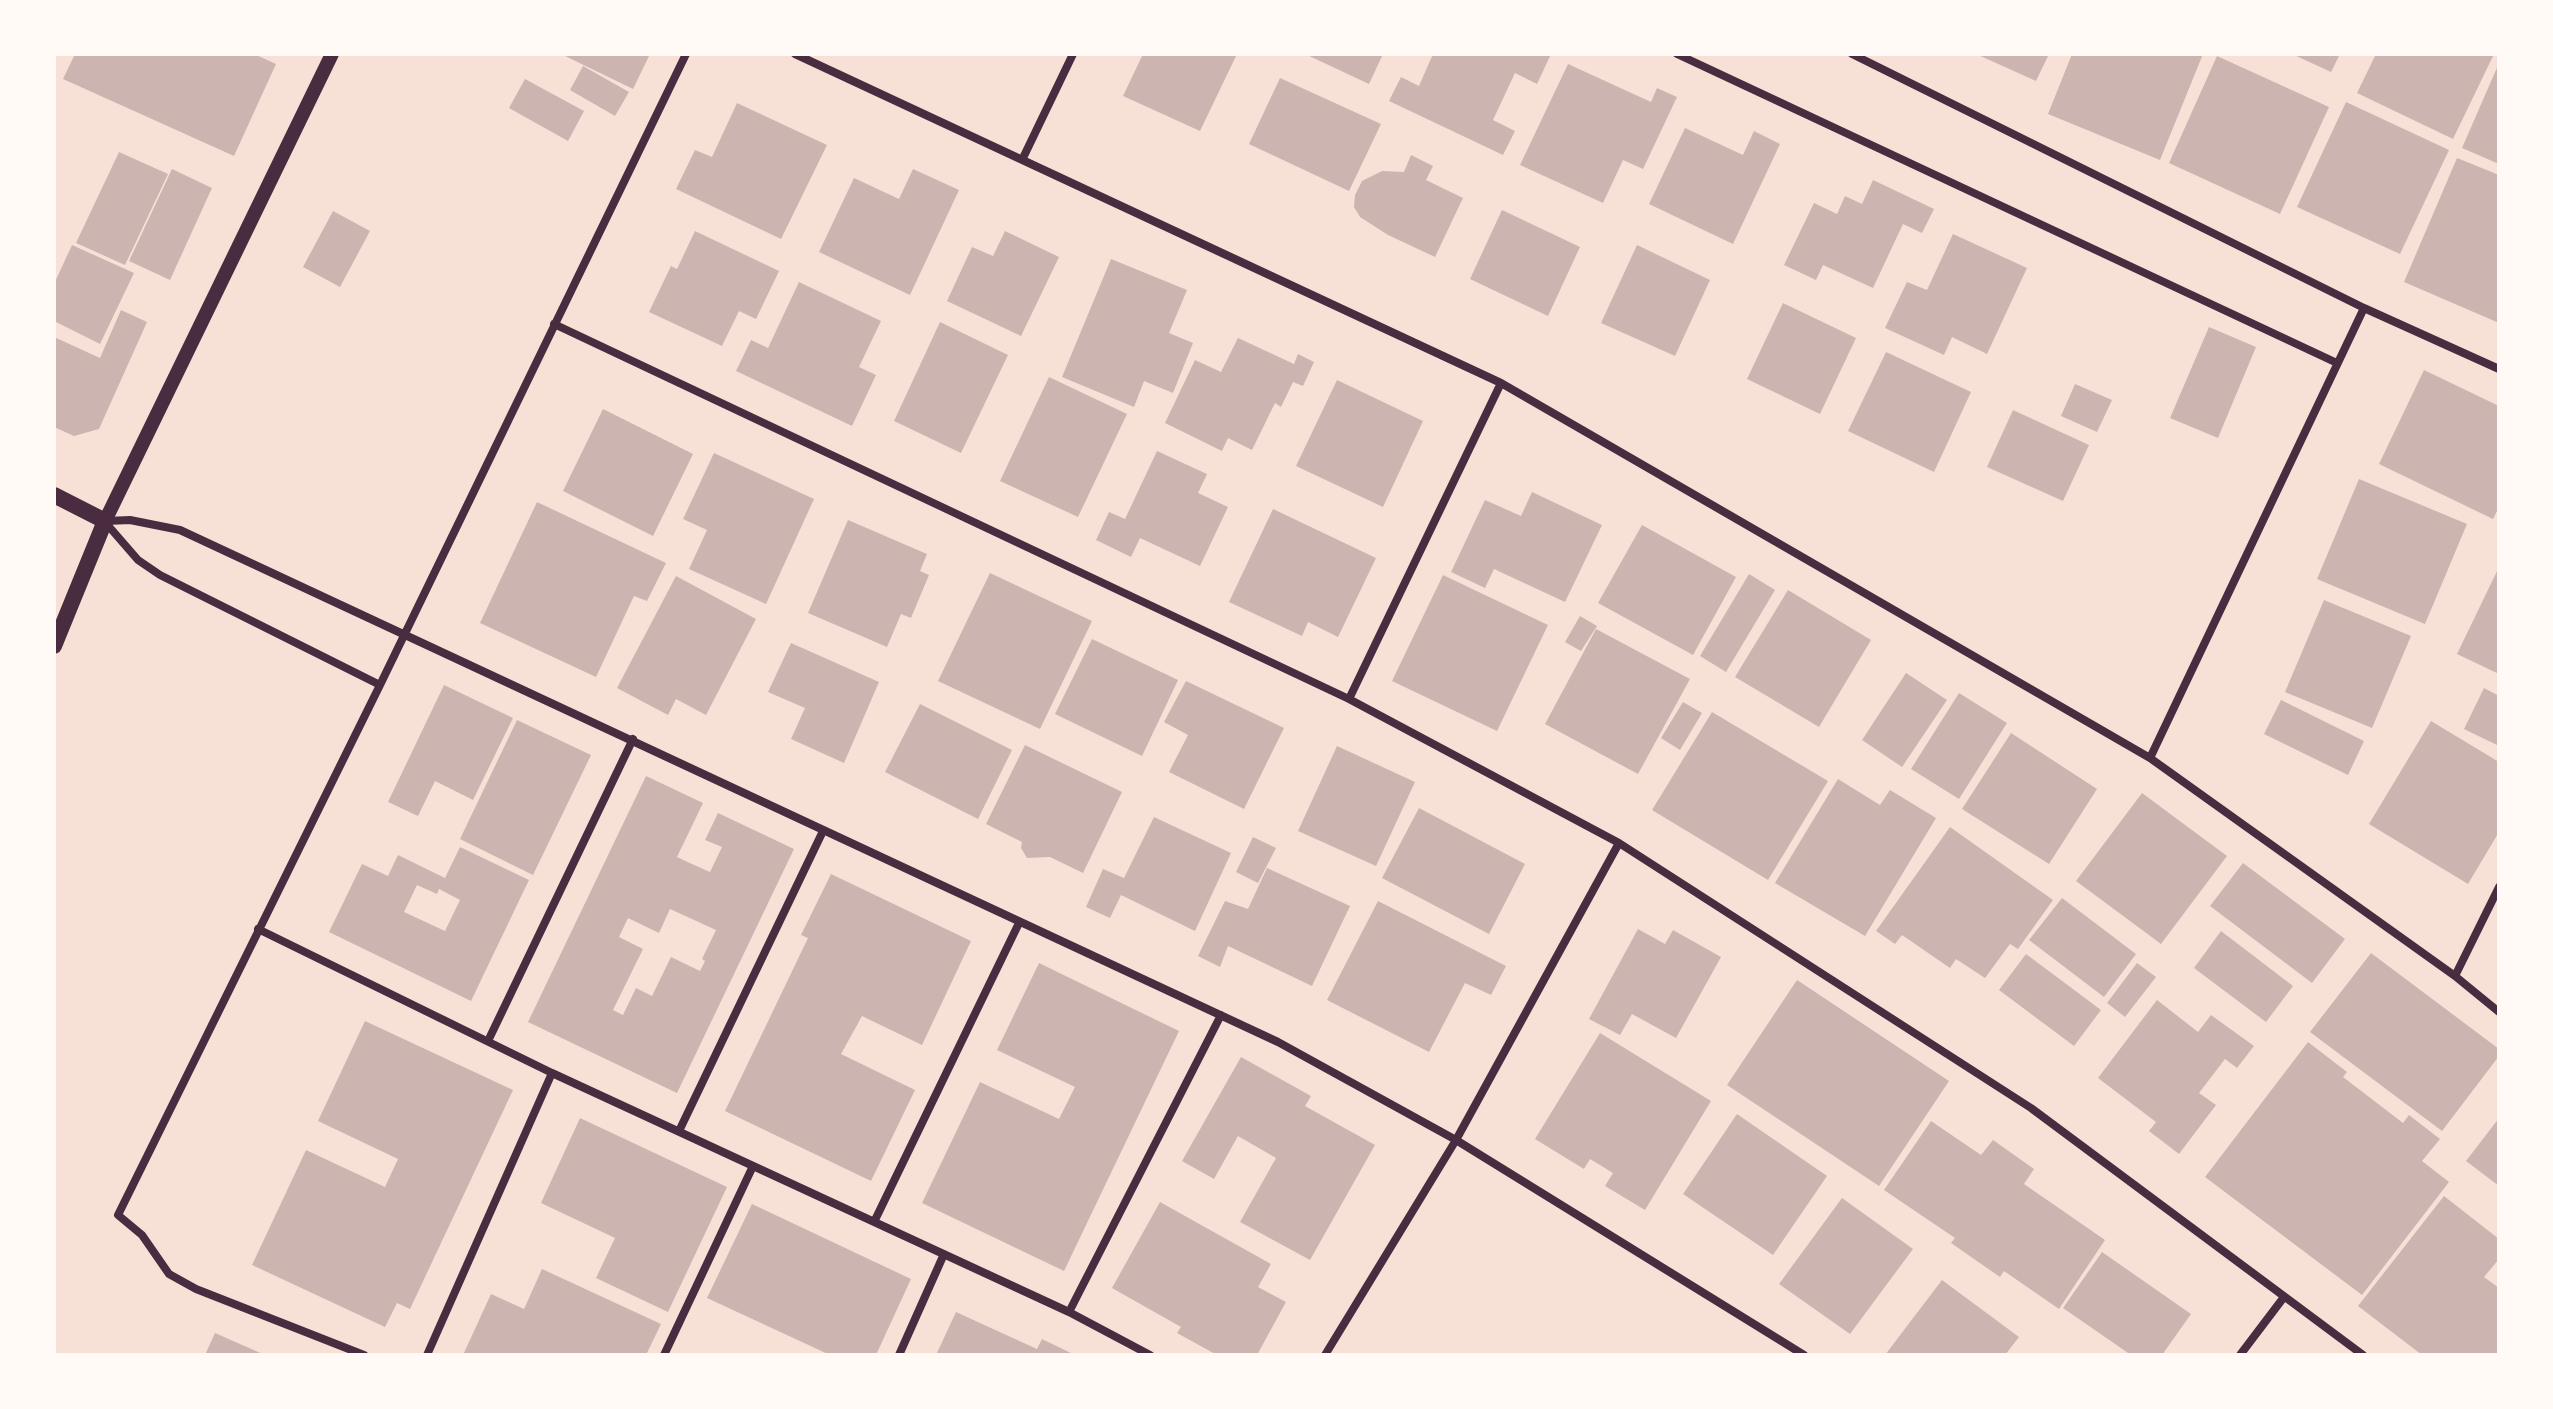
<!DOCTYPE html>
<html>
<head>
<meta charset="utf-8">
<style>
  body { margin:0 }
  #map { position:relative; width:2553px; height:1409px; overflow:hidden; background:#f7e1d7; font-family:Barlow,sans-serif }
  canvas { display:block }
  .frame { position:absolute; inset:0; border:56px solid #fffaf5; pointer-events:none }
</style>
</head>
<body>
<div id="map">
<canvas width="2553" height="1409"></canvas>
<div class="frame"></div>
</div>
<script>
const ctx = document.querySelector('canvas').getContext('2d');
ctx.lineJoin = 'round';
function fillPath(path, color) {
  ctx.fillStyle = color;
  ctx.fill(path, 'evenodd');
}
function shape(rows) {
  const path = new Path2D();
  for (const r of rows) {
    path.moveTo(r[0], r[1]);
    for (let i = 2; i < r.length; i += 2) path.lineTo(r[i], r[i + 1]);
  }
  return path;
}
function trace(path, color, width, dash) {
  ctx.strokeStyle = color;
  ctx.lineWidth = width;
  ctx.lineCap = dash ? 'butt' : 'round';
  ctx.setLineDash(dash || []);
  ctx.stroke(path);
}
fillPath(shape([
  [75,54,254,54,276,64,234,156,63,79],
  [561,54,650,54,633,89],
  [1143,54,1237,54,1200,131,1123,96],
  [1305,54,1383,54,1369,84],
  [1433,54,1551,54,1537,84,1515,73,1493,120,1515,131,1503,155,1389,101,1401,77,1419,86],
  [1976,54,2049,54,2036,81],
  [2072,54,2203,54,2160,160,2048,114],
  [2292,54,2340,54,2331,72],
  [2376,54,2494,54,2453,139,2357,93],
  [2217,56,2329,107,2280,214,2169,163],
  [2499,63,2499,164,2462,148],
  [1568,64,1651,102,1657,88,1677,97,1643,169,1623,160,1603,203,1520,165],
  [583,66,629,92,615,116,570,90],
  [1280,78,1381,124,1349,191,1249,144],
  [525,79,584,111,568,141,509,108],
  [2346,102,2449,150,2400,254,2297,207],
  [737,103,827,145,781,239,676,189,695,150,712,157],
  [1685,128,1743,155,1754,131,1780,144,1733,244,1649,204],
  [119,152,168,174,125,265,76,243],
  [1411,155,1433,166,1426,180,1463,198,1435,257,1388,235,1360,217,1354,207,1355,195,1362,181,1382,171,1404,172],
  [2457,158,2499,175,2499,323,2404,282],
  [172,169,212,188,170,280,129,261],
  [913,169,959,190,910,295,819,252,854,178,899,199],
  [1873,180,1934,209,1922,233,1903,224,1873,288,1823,265,1816,280,1784,265,1814,203,1837,214,1845,196,1862,204],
  [1502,210,1580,247,1548,316,1470,279],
  [333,211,370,231,340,287,303,267],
  [695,231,779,271,756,319,739,311,722,346,649,312,671,266,677,269],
  [1005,231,1059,257,1021,336,947,301,972,247,993,256],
  [1953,234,2027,268,1987,354,1952,337,1944,355,1885,328,1907,282,1927,290],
  [72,245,134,273,100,344,54,321,54,284],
  [1637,245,1710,280,1675,356,1601,323],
  [1111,259,1187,290,1169,333,1193,343,1173,393,1144,381,1134,407,1062,377],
  [799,282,881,321,859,367,876,375,852,426,736,371,751,340,768,348],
  [1783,303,1856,338,1820,414,1747,379],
  [121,310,147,322,99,429,74,436,54,427,54,337,100,358],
  [940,322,1008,355,961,453,894,421],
  [2209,327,2256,347,2218,438,2170,418],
  [1238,338,1294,364,1298,354,1314,362,1303,386,1293,382,1281,407,1275,403,1252,450,1228,438,1222,451,1165,423,1195,360,1221,372],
  [1886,352,1971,392,1934,472,1848,431],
  [2424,370,2499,406,2499,507,2493,519,2379,464],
  [1049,377,1127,414,1078,517,1000,481],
  [1337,380,1423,421,1383,507,1296,466],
  [2075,384,2112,400,2097,432,2061,416],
  [603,409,693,454,653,536,563,491],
  [2013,410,2089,445,2063,501,1987,467],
  [1157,451,1207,474,1198,493,1228,507,1200,566,1140,538,1131,557,1096,540,1109,512,1125,519],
  [714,453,814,499,766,604,689,569,707,530,683,519],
  [2359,479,2467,524,2425,624,2317,579],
  [1532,492,1602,525,1565,602,1494,569,1485,588,1451,572,1485,500,1521,516],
  [537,502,666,563,647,601,634,596,596,677,480,623],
  [1273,509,1376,558,1338,637,1308,622,1302,636,1229,602],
  [848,520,927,554,920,571,929,575,911,618,901,614,887,647,808,613],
  [1642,525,1736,577,1693,655,1598,603],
  [2499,567,2499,674,2457,654],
  [990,573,1092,621,1040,729,938,681],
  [1749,574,1775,590,1726,672,1700,656],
  [1443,575,1548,625,1497,731,1392,681],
  [676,576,756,619,706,715,676,699,668,715,617,688],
  [1788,590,1871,640,1819,727,1735,677],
  [2324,600,2411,636,2372,728,2285,692],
  [1580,616,1597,626,1581,651,1565,642],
  [1596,629,1690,679,1638,774,1545,724],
  [1092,639,1178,680,1142,756,1055,714],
  [791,643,879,682,844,763,791,739,805,708,768,692],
  [1906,673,1947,700,1902,767,1862,740],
  [1186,681,1284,728,1244,809,1169,772,1188,735,1164,722],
  [444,685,513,718,473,800,435,781,418,816,388,802],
  [2484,688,2499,696,2499,746,2464,729],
  [1959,693,2007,723,1959,799,1911,769],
  [2281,700,2364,741,2348,775,2264,734],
  [1683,702,1702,713,1680,750,1661,738],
  [920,704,1012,750,978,819,885,772],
  [1712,712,1828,781,1768,880,1652,810],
  [517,720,591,755,533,875,460,839],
  [2431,721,2499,762,2499,832,2468,884,2369,824],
  [2011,733,2097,789,2049,864,1962,809],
  [1025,745,1122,792,1083,873,1050,857,1027,858,1021,848,1022,842,986,824],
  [1337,746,1415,782,1376,866,1298,831],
  [646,776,703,803,677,857,692,864,710,872,722,847,705,840,718,813,794,849,677,1093,528,1022],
  [670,909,716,930,702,959,705,961,700,971,671,957,652,996,636,988,623,1015,613,1010,643,949,619,937,628,918,659,933],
  [1838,779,1880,805,1890,790,1936,818,1865,936,1775,883],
  [2142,793,2227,856,2161,944,2076,881],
  [1419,808,1525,864,1489,934,1382,878],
  [1154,817,1231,853,1195,931,1121,895,1110,918,1086,907,1103,869,1124,878],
  [1950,827,2053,900,2018,949,2010,944,1985,978,1956,959,1950,968,1902,935,1895,944,1876,931],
  [1253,837,1276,848,1258,883,1236,872],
  [460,847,529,880,471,1001,329,932,362,864,388,876,398,855,445,878],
  [417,885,437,894,439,889,460,900,445,931,404,912],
  [2243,863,2345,939,2312,983,2210,906],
  [1267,868,1350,906,1312,986,1228,946,1220,967,1198,956,1225,901,1248,909],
  [831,874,971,941,922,1045,862,1016,841,1054,915,1090,871,1181,725,1111,808,938,801,935],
  [2062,898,2136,954,2104,997,2029,940],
  [1378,901,1506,966,1491,995,1465,983,1429,1052,1327,1000],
  [1638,929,1665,944,1673,930,1721,957,1676,1038,1632,1014,1620,1035,1589,1019],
  [2221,931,2293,986,2266,1022,2194,968],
  [2371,953,2499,1049,2499,1056,2442,1131,2310,1032],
  [2026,954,2101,1010,2074,1046,1999,990],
  [1039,963,1179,1031,1064,1271,922,1203,980,1082,1059,1119,1075,1087,997,1050],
  [2137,963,2156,977,2125,1017,2107,1003],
  [1797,980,1949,1081,1879,1186,1727,1085],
  [2157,1000,2198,1032,2211,1015,2254,1046,2237,1068,2225,1059,2199,1093,2216,1105,2179,1154,2149,1131,2156,1122,2098,1078],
  [365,1021,513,1090,410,1309,397,1303,385,1327,252,1265,306,1150,385,1187,398,1159,318,1121],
  [1600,1033,1711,1101,1645,1210,1605,1186,1613,1173,1590,1159,1584,1169,1535,1139],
  [2308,1042,2347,1072,2343,1077,2403,1123,2409,1115,2440,1139,2422,1161,2449,1182,2362,1295,2205,1177],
  [1241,1057,1311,1096,1305,1106,1375,1145,1310,1260,1240,1222,1276,1158,1238,1136,1214,1179,1182,1161],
  [1737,1114,1827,1176,1773,1255,1683,1194],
  [580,1118,727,1187,668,1312,596,1278,615,1238,541,1203],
  [2499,1118,2499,1186,2466,1161],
  [1931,1121,1981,1155,1993,1140,2034,1169,2024,1184,2105,1240,2059,1309,2004,1271,2000,1277,1951,1243,1955,1238,1884,1190],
  [2444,1196,2499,1239,2499,1259,2484,1277,2499,1288,2499,1355,2422,1355,2358,1306],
  [1842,1198,1913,1249,1850,1334,1779,1284],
  [1160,1202,1271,1264,1258,1287,1286,1302,1257,1355,1217,1355,1177,1333,1181,1327,1112,1288],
  [752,1204,911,1279,876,1355,830,1355,707,1298],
  [2102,1252,2191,1314,2162,1355,2131,1355,2063,1308],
  [542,1269,661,1324,646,1355,463,1355,491,1294,524,1309],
  [1942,1280,2019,1337,2005,1355,1885,1355],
  [956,1312,1037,1349,1042,1339,1075,1355,936,1355],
  [215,1333,265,1355,205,1355]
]), '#ccb4b1');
trace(shape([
  [795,54,1501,383,2150,758,2455,976,2499,1012],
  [1677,54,2337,363],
  [1852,54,2364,308,2499,369],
  [1023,158,1073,54],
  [554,324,1349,699,1619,843,2031,1108,2363,1355],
  [106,521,130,520,180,530,1278,1042,1456,1140,1804,1355],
  [105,522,138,560,160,575,380,685],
  [1349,699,1501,383],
  [2150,758,2364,308],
  [258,929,552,1073,1069,1312,1150,1355],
  [2455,976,2499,887],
  [488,1041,633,739],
  [680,1129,823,831],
  [875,1220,1019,923],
  [1069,1312,1221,1015],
  [364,1355,196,1289,169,1274,142,1235,118,1215,380,685,686,54],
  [427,1355,552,1073],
  [664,1355,753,1166],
  [899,1355,944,1254],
  [1325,1355,1456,1140,1619,843],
  [2240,1355,2284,1297]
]), '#4a2c40', 8);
trace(shape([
  [105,521,332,54]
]), '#4a2c40', 14);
trace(shape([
  [54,495,105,521,54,646]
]), '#4a2c40', 16);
</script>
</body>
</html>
